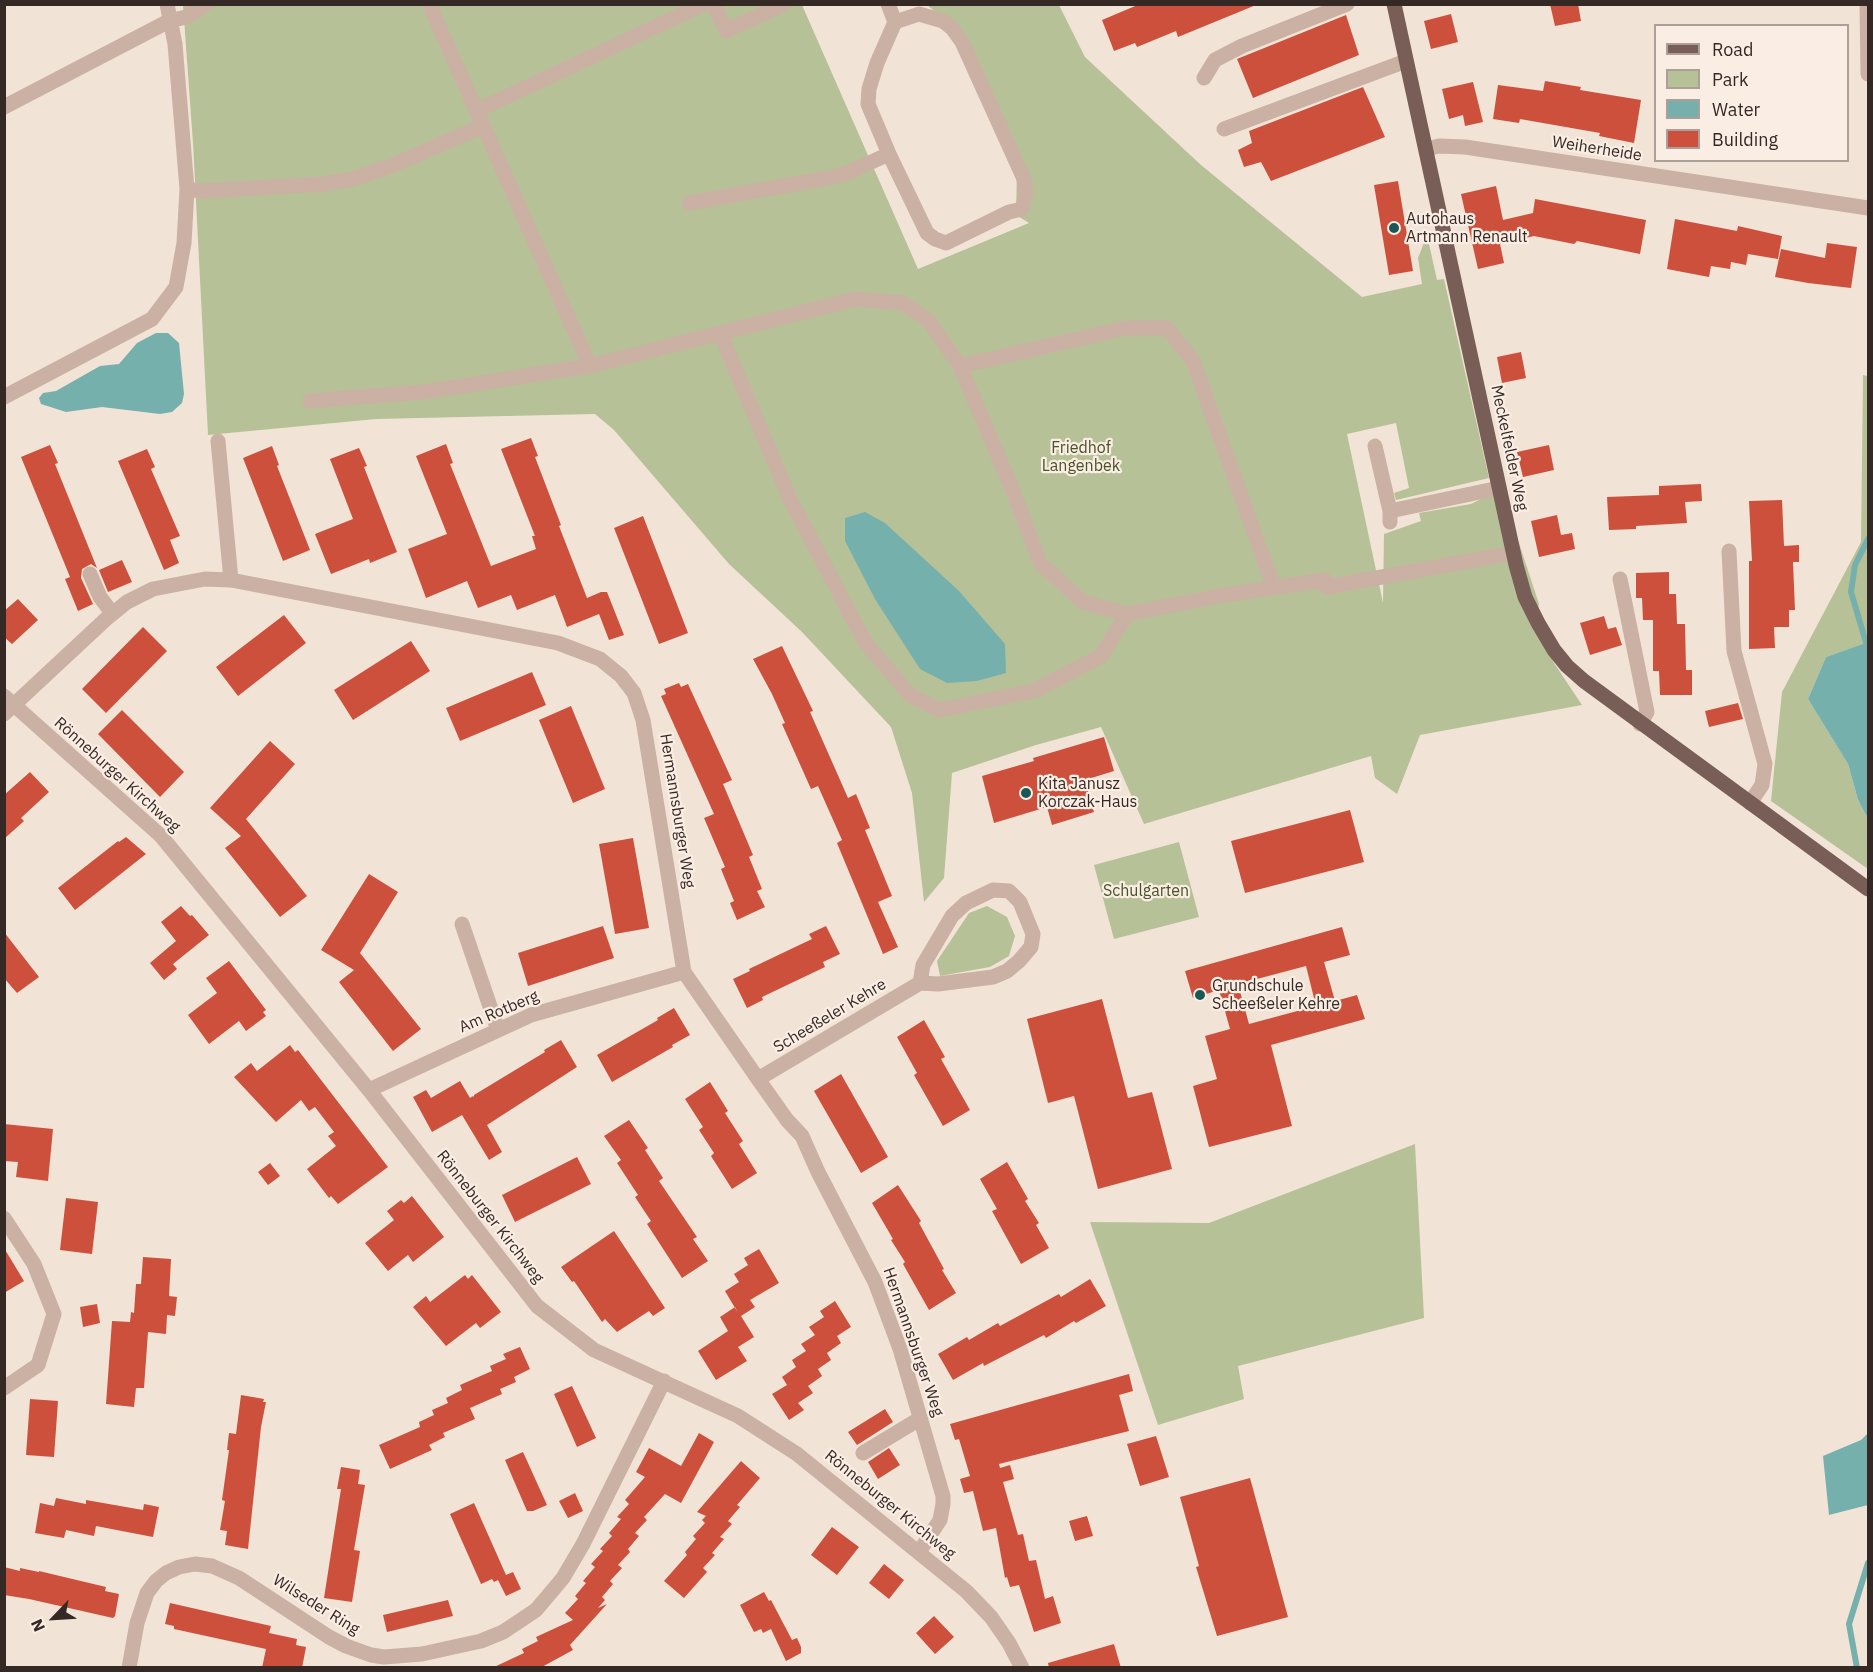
<!DOCTYPE html>
<html>
<head>
<meta charset="utf-8">
<style>
  body { margin:0 }
  #map { position:relative; width:1873px; height:1672px; overflow:hidden; background:#f2e3d7; font-family:"IBM Plex Sans",sans-serif }
  canvas { display:block }
  .frame { position:absolute; inset:0; border:6px solid #352925; pointer-events:none }
  .legend { position:absolute; left:1654px; top:24px; width:195px; height:138px; box-sizing:border-box; background:#faede4; border:2px solid #ab9f98; margin:0; padding:8px 10px; list-style:none; font-size:18px; color:#352925 }
  .legend li { display:flex; align-items:center; gap:12px; height:30px }
  .legend b { width:30px; border:2px solid #ab9f98 }
  .north { position:absolute; left:24px; top:1588px; width:60px; height:60px; -webkit-text-stroke:4px #faede4; paint-order:stroke; rotate:245deg; font-size:16px; font-weight:700; line-height:24px; text-align:center; color:#352925 }
  .north::after { content:''; display:block; margin:auto; width:21px; height:27px; background:#352925; clip-path:polygon(50% 0,100% 100%,50% 72%,0 100%) }
</style>
</head>
<body>
<div id="map">
<canvas width="1873" height="1672"></canvas>
<div class="frame"></div>
<ul class="legend">
<li><b style="height:8px;background:#785e56"></b>Road</li>
<li><b style="height:16px;background:#b7c197"></b>Park</li>
<li><b style="height:16px;background:#75b0ad"></b>Water</li>
<li><b style="height:16px;background:#cc503c"></b>Building</li>
</ul>
<div class="north">N</div>
</div>
<script>
const ctx = document.querySelector('canvas').getContext('2d');
ctx.lineJoin = 'round';
function fillPath(path, color) {
  ctx.fillStyle = color;
  ctx.fill(path, 'evenodd');
}
function shape(rows) {
  const path = new Path2D();
  for (const r of rows) {
    path.moveTo(r[0], r[1]);
    for (let i = 2; i < r.length; i += 2) path.lineTo(r[i], r[i + 1]);
  }
  return path;
}
function trace(path, color, width, dash) {
  ctx.strokeStyle = color;
  ctx.lineWidth = width;
  ctx.lineCap = dash ? 'butt' : 'round';
  ctx.setLineDash(dash || []);
  ctx.stroke(path);
}
function drawText(font, color, halo, rows, align = 'center') {
  ctx.font = font + ' "IBM Plex Sans",sans-serif';
  ctx.lineWidth = 4.5;
  ctx.setLineDash([]);
  ctx.textBaseline = 'middle';
  ctx.strokeStyle = halo;
  ctx.fillStyle = color;
  for (const [text, x, y, turn = 0] of rows) {
    ctx.save();
    ctx.translate(x, y);
    ctx.rotate((+turn || 0) * Math.PI / 180);
    ctx.textAlign = isNaN(turn) ? turn : align;
    if (halo) ctx.strokeText(text, 0, 0);
    ctx.fillText(text, 0, 0);
    ctx.restore();
  }
}
fillPath(shape([
  [183,5,802,5,918,269,1029,223,1016,215,1017,168,959,31,927,5,1059,5,1085,57,1201,165,1362,297,1422,284,1418,258,1427,235,1437,280,1444,279,1489,478,1396,500,1394,493,1409,488,1396,423,1347,434,1383,603,1384,534,1421,521,1419,513,1471,504,1493,493,1517,537,1539,604,1534,626,1554,663,1582,705,1420,735,1397,794,1375,778,1371,756,1144,824,1101,727,1036,745,952,773,944,878,924,902,912,793,891,727,802,632,729,564,614,430,595,414,376,419,208,435,193,143],
  [1863,375,1868,376,1868,642,1826,657,1808,699,1848,764,1858,800,1868,819,1868,869,1771,801,1782,692,1861,542],
  [1179,842,1199,917,1114,939,1094,865],
  [987,906,1007,917,1015,936,1009,956,990,967,940,976,937,961,969,913],
  [1415,1144,1424,1318,1238,1366,1244,1399,1158,1425,1090,1222,1209,1223]
]), '#b7c197');
fillPath(shape([
  [156,333,168,333,179,343,184,394,182,403,172,412,160,414,102,407,66,412,41,404,39,398,43,393,56,391,100,366,119,364,137,343],
  [865,512,885,523,959,591,1005,644,1006,673,977,681,947,683,920,669,875,599,845,541,845,518],
  [1868,642,1868,819,1858,800,1848,764,1808,699,1826,657],
  [1868,1433,1868,1505,1829,1515,1823,1456,1861,1440]
]), '#75b0ad');
trace(shape([
  [1868,539,1855,565,1851,592,1868,649],
  [1857,1668,1849,1624,1868,1563]
]), '#75b0ad', 6);
fillPath(shape([
  [1140,4,1256,4,1256,5,1178,37,1176,31,1137,47,1135,43,1114,51,1102,20],
  [1550,4,1578,4,1581,21,1555,26],
  [1451,14,1458,42,1431,49,1424,21],
  [1346,15,1359,55,1253,98,1237,59],
  [1545,81,1581,87,1580,90,1641,100,1634,143,1599,136,1600,133,1520,119,1519,123,1493,119,1498,85,1543,91],
  [1473,82,1483,122,1465,126,1463,115,1449,119,1442,89],
  [1363,87,1385,137,1271,181,1261,162,1244,167,1238,150,1252,143,1249,131],
  [1398,181,1413,271,1389,275,1374,185],
  [1496,186,1503,220,1533,213,1535,199,1646,220,1640,254,1577,241,1574,244,1534,236,1500,244,1504,263,1478,269,1461,194],
  [1675,219,1737,231,1738,226,1782,236,1778,259,1748,254,1746,265,1731,262,1730,269,1711,266,1709,277,1667,269],
  [1827,243,1857,247,1851,288,1808,283,1775,277,1781,249,1825,258],
  [1521,352,1526,378,1502,383,1497,357],
  [531,438,538,456,535,457,561,525,559,526,587,598,601,592,607,592,624,635,609,640,599,614,567,627,555,595,517,610,511,595,478,608,467,581,426,598,408,549,447,534,416,456,446,444,453,463,450,464,491,566,536,549,532,536,535,536,501,449],
  [50,445,58,463,55,464,97,568,91,564,82,569,81,578,93,604,78,611,65,579,70,577,21,457],
  [1549,445,1554,470,1523,477,1517,452],
  [272,446,279,465,277,466,310,550,283,561,243,458],
  [359,448,367,466,364,467,397,552,370,563,369,559,331,574,315,534,353,519,330,459],
  [147,449,155,467,151,469,180,536,170,540,179,563,164,570,118,461],
  [1701,484,1702,501,1685,502,1687,523,1636,526,1636,529,1609,530,1607,497,1659,495,1659,486],
  [1782,500,1784,546,1799,545,1799,562,1793,562,1795,610,1789,610,1789,627,1774,627,1775,648,1749,649,1749,561,1752,561,1749,501],
  [1557,515,1561,535,1572,533,1575,549,1539,557,1531,521],
  [643,516,688,633,659,644,614,528],
  [122,560,132,582,108,592,99,570],
  [1669,572,1669,594,1676,594,1677,624,1685,624,1686,670,1692,670,1692,695,1660,695,1659,671,1653,671,1653,620,1643,620,1642,598,1636,598,1636,573],
  [18,599,38,620,12,644,4,637,4,611],
  [284,615,306,643,238,696,216,667],
  [1604,616,1608,629,1616,627,1622,645,1590,655,1580,623],
  [143,627,167,651,106,713,82,689],
  [411,641,430,671,353,720,334,690],
  [782,646,813,711,810,712,848,798,856,794,870,828,865,830,892,896,878,902,898,947,883,954,837,843,842,840,818,786,811,789,782,724,785,723,772,694,753,659],
  [532,672,546,705,460,741,446,708],
  [679,683,681,687,688,684,732,780,723,784,753,855,749,857,762,889,757,891,765,907,737,920,730,903,734,901,721,869,725,867,704,818,714,814,661,696,666,694,664,689],
  [1738,703,1743,719,1709,727,1705,711],
  [571,706,605,789,573,803,539,720],
  [122,710,184,772,160,797,98,734],
  [1104,737,1114,771,1085,780,1094,812,1052,825,1047,807,994,823,982,776,1034,761,1033,758],
  [270,741,295,764,246,819,307,896,280,917,225,848,241,836,210,808],
  [30,772,49,792,21,818,24,821,4,839,4,795],
  [1350,810,1364,862,1245,893,1231,841],
  [126,837,146,854,75,910,58,888,118,841,119,842],
  [633,838,649,928,615,934,599,844],
  [369,874,398,892,360,953,421,1029,393,1051,339,982,354,970,321,950],
  [181,906,190,916,192,915,209,935,173,964,177,969,164,980,150,963,176,941,161,922],
  [603,926,614,958,528,986,518,953],
  [826,926,840,954,823,962,825,967,762,997,763,1000,747,1008,733,979,750,971,749,969,812,939,809,934],
  [1342,927,1350,955,1324,962,1335,1001,1357,995,1365,1019,1271,1045,1292,1126,1209,1147,1193,1086,1217,1079,1205,1036,1230,1029,1219,990,1193,998,1185,971],
  [1306,966,1316,1006,1249,1024,1238,984],
  [4,932,39,977,17,993,4,978],
  [229,961,266,1010,263,1012,266,1016,246,1031,239,1021,209,1044,188,1015,217,993,206,978],
  [1102,999,1128,1098,1152,1092,1172,1169,1098,1189,1074,1096,1048,1103,1027,1019],
  [674,1008,690,1035,672,1045,673,1047,612,1082,597,1055,658,1020,657,1018],
  [924,1020,945,1057,941,1059,970,1110,943,1126,914,1075,917,1073,897,1037],
  [561,1040,577,1067,487,1125,502,1152,489,1160,462,1115,432,1132,413,1097,426,1090,431,1098,460,1081,470,1098,473,1096,474,1097,474,1095,545,1052,544,1050],
  [290,1045,295,1052,298,1050,388,1167,338,1204,331,1196,329,1198,307,1169,336,1146,328,1136,334,1132,315,1107,309,1111,301,1100,276,1122,234,1077,251,1063,257,1071],
  [841,1074,888,1157,861,1173,814,1091],
  [710,1082,728,1111,725,1113,743,1141,739,1144,757,1173,732,1189,711,1156,714,1153,699,1130,703,1127,685,1099],
  [629,1120,648,1148,645,1150,663,1178,659,1181,697,1237,693,1239,708,1261,682,1278,647,1224,651,1221,635,1197,638,1195,617,1163,621,1160,604,1136],
  [4,1124,53,1129,48,1181,16,1177,18,1162,4,1161],
  [577,1157,591,1184,515,1222,502,1195],
  [1007,1162,1028,1199,1025,1201,1039,1223,1036,1225,1049,1248,1021,1264,992,1211,997,1209,980,1179],
  [270,1163,280,1176,268,1185,258,1172],
  [898,1185,921,1221,919,1223,944,1269,942,1270,956,1293,929,1310,903,1264,905,1262,891,1240,893,1239,872,1203],
  [412,1196,444,1237,413,1262,408,1255,388,1271,365,1243,394,1220,387,1211,401,1200,404,1203],
  [66,1198,98,1202,92,1254,60,1250],
  [614,1231,665,1308,653,1316,649,1311,617,1332,605,1319,602,1322,574,1281,572,1282,561,1267],
  [4,1248,24,1281,4,1293],
  [759,1249,779,1283,750,1300,755,1307,741,1316,754,1337,738,1347,747,1361,716,1380,698,1351,728,1331,720,1317,735,1307,738,1313,725,1291,739,1282,734,1274,748,1265,744,1258],
  [143,1257,171,1259,169,1296,177,1297,175,1316,167,1315,166,1334,148,1332,144,1388,136,1388,134,1407,106,1404,112,1321,130,1322,131,1312,134,1313,136,1284,141,1284],
  [465,1275,468,1279,472,1275,501,1312,480,1328,476,1323,446,1346,413,1307,426,1296,430,1302],
  [1090,1279,1106,1306,1076,1323,1074,1321,1046,1338,1044,1335,984,1366,983,1363,953,1380,938,1354,967,1337,969,1340,998,1323,1000,1326,1059,1294,1061,1297],
  [835,1301,851,1327,837,1336,841,1343,827,1353,831,1360,818,1369,822,1376,808,1386,813,1393,798,1403,804,1410,789,1420,772,1394,787,1385,782,1377,796,1367,792,1360,806,1351,801,1344,815,1335,809,1327,824,1317,820,1311],
  [97,1304,100,1323,83,1327,80,1307],
  [520,1347,530,1369,514,1377,516,1382,500,1389,502,1394,470,1408,475,1419,443,1433,445,1437,429,1445,432,1450,390,1469,379,1445,420,1427,419,1422,434,1415,432,1410,448,1403,446,1398,462,1390,460,1385,492,1371,490,1366,506,1359,503,1354],
  [1129,1374,1133,1391,1119,1395,1129,1431,999,1464,1000,1468,1010,1465,1014,1479,1003,1482,1018,1535,1023,1534,1029,1561,1036,1560,1045,1599,1053,1596,1061,1623,1034,1632,1019,1585,1010,1587,1007,1577,1005,1578,996,1528,983,1531,973,1491,964,1493,960,1479,970,1476,959,1439,955,1440,950,1424],
  [572,1386,596,1438,577,1447,554,1394],
  [241,1395,264,1399,263,1402,266,1402,261,1427,248,1549,225,1545,227,1531,220,1530,225,1501,222,1500,229,1450,227,1450,229,1433,236,1434],
  [30,1399,58,1401,54,1457,26,1455],
  [885,1409,893,1422,857,1445,848,1432],
  [699,1433,714,1442,681,1503,665,1494,644,1517,647,1520,635,1533,639,1536,628,1549,630,1552,618,1565,622,1568,610,1581,613,1584,602,1597,605,1600,598,1608,607,1604,570,1645,573,1650,540,1668,492,1668,524,1653,522,1649,538,1641,536,1637,573,1620,565,1613,578,1599,575,1596,586,1583,583,1581,595,1567,591,1564,603,1551,600,1549,612,1536,609,1533,621,1519,617,1517,629,1504,625,1500,645,1477,636,1472,649,1448,681,1466],
  [1156,1436,1169,1477,1140,1486,1127,1444],
  [889,1448,900,1465,878,1479,868,1462],
  [523,1452,547,1505,533,1511,527,1511,505,1460],
  [741,1461,760,1478,737,1505,740,1507,728,1521,732,1524,720,1537,724,1539,712,1553,715,1555,703,1568,707,1572,684,1598,664,1581,687,1555,685,1552,696,1539,693,1536,705,1523,702,1520,706,1516,697,1512],
  [341,1467,360,1470,358,1484,365,1485,354,1550,360,1551,352,1602,324,1598,341,1489,337,1489],
  [1250,1478,1288,1617,1217,1636,1196,1567,1199,1566,1180,1497],
  [575,1493,583,1511,568,1518,559,1501],
  [56,1498,86,1504,86,1500,143,1510,144,1504,159,1507,153,1537,96,1526,94,1536,66,1530,64,1538,35,1533,40,1503,54,1506],
  [474,1503,506,1575,513,1572,521,1589,506,1596,498,1580,494,1582,492,1579,481,1584,450,1514],
  [1087,1516,1093,1536,1075,1541,1069,1521],
  [832,1527,859,1547,837,1575,811,1555],
  [884,1564,904,1580,889,1599,869,1583],
  [4,1567,20,1571,20,1568,39,1572,39,1571,106,1587,105,1591,119,1594,115,1616,113,1618,29,1599,4,1595],
  [764,1592,769,1601,771,1600,792,1640,797,1638,801,1647,801,1653,786,1661,771,1629,763,1633,761,1629,754,1632,740,1605],
  [448,1600,453,1616,387,1632,383,1615],
  [170,1603,271,1626,269,1633,297,1639,296,1645,306,1647,302,1668,262,1668,266,1649,174,1629,174,1626,165,1624],
  [934,1616,954,1637,935,1654,916,1633],
  [1114,1644,1121,1668,1049,1668,1048,1663]
]), '#cc503c');
trace(shape([
  [429,4,590,366],
  [714,4,726,31,784,4],
  [888,4,895,22,877,63,869,89,868,104,889,154,927,233,935,239,946,243,1009,212,1022,209,1026,195,1024,179,962,42,952,28,943,21,919,14,895,22],
  [1867,4,1868,74],
  [1204,78,1215,60,1242,46,1347,4],
  [4,107,169,21,186,17,207,4],
  [476,111,704,4],
  [1224,129,1406,61],
  [1426,149,1439,146,1465,147,1868,208],
  [187,189,202,191,323,184,353,179,391,166,483,126],
  [689,203,828,178,845,174,889,154],
  [720,333,790,499,865,642,910,695,940,710,1034,691,1101,656,1127,614],
  [960,366,1126,328,1167,328,1193,361,1274,588],
  [4,397,152,319,176,287,184,243,187,189,175,44,167,4],
  [310,401,423,392,590,366,856,299,903,303,929,321,960,366,1015,496,1040,563,1083,602,1127,614,1225,595,1325,580,1327,587,1513,553],
  [218,441,231,580],
  [1375,446,1390,511,1390,522],
  [1390,511,1499,488],
  [1729,551,1734,651,1765,764,1762,785,1750,803],
  [90,574,100,597,112,613],
  [1620,579,1647,712,1640,724],
  [4,696,161,836,369,1090,537,1306,594,1350,738,1416,797,1454,966,1591,991,1617,1009,1643,1022,1668],
  [4,714,106,619,127,602,153,589,205,579,231,580,558,643,600,659,621,676,634,693,643,720,684,972,758,1079,787,1120,802,1136,818,1172,875,1282,900,1349,943,1496,943,1504,940,1520,919,1552],
  [462,924,498,1030],
  [758,1079,920,983,938,984,993,977,1007,971,1019,961,1031,947,1033,934,1020,902,1009,891,993,890,966,903,952,916,923,965,920,983],
  [369,1090,531,1015,684,972],
  [4,1218,34,1264,54,1314,38,1365,4,1388],
  [863,1453,921,1418],
  [129,1668,137,1623,147,1593,156,1581,166,1573,179,1567,195,1564,212,1566,239,1578,329,1637,346,1646,371,1655,384,1657,422,1654,481,1641,503,1632,536,1610,563,1578,583,1544,664,1381]
]), '#cab1a3', 15);
trace(shape([
  [1394,4,1516,565,1525,597,1538,623,1554,650,1567,666,1584,681,1868,889]
]), '#785e56', 15);
for (const [x, y, r, color] of [
  [1394,228,6,"#195856"],
  [1026,793,6,"#195856"],
  [1200,995,6,"#195856"]
]) {
  const dot = new Path2D();
  dot.arc(x, y, r, 0, 2 * Math.PI);
  ctx.fillStyle = color;
  ctx.fill(dot);
  trace(dot, '#faede4', 2);
}
drawText('16px', '#352925', '#faede4', [
  ["Weiherheide",1597,149,9],
  ["Meckelfelder Weg",1509,448,78],
  ["Rönneburger Kirchweg",117,775,42],
  ["Hermannsburger Weg",677,811,81],
  ["Am Rotberg",499,1012,-23],
  ["Scheeßeler Kehre",830,1016,-31],
  ["Rönneburger Kirchweg",490,1217,52],
  ["Hermannsburger Weg",913,1342,71],
  ["Rönneburger Kirchweg",890,1505,39],
  ["Wilseder Ring",316,1605,32]
]);
drawText('16px', '#352925', '#faede4', [
  ["Autohaus",1406,219],
  ["Artmann Renault",1406,237],
  ["Kita Janusz",1038,784],
  ["Korczak-Haus",1038,802],
  ["Grundschule",1212,986],
  ["Scheeßeler Kehre",1212,1004]
], 'left');
drawText('16px', '#485428', '#faede4', [
  ["Friedhof",1081,448],
  ["Langenbek",1081,466],
  ["Schulgarten",1146,891]
]);
</script>
</body>
</html>
